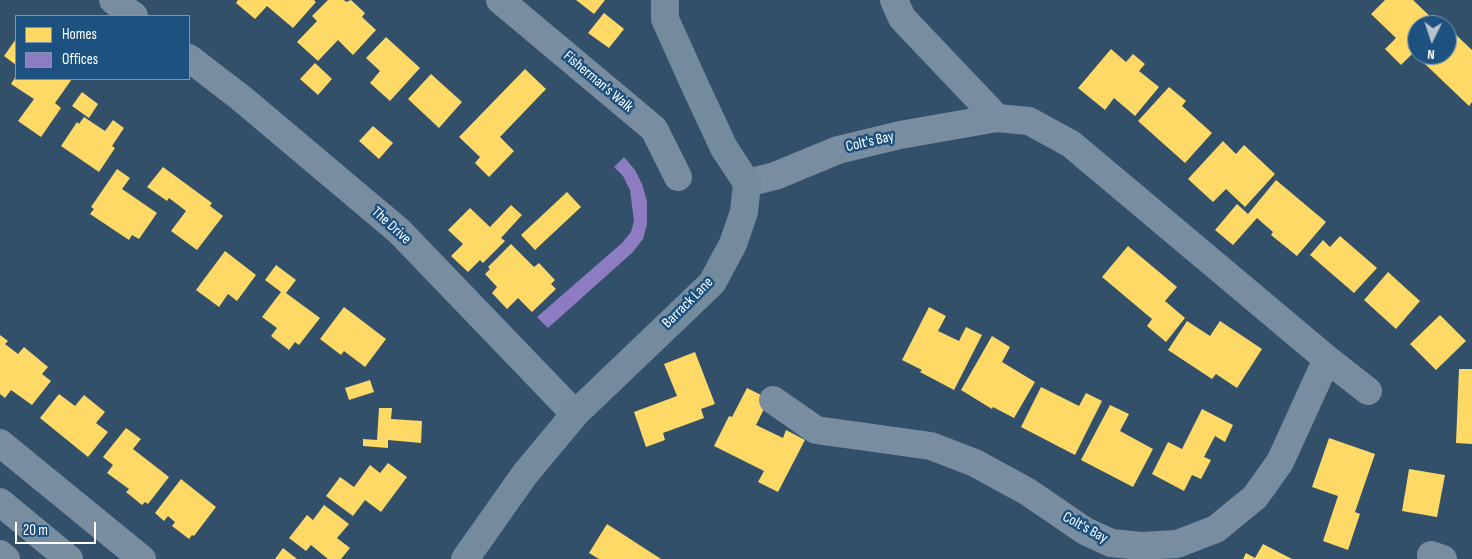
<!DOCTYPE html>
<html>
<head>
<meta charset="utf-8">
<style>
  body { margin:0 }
  #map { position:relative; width:1472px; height:559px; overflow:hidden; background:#33506a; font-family:"Sofia Sans Condensed",sans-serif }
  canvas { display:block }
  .legend { position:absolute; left:15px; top:15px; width:175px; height:65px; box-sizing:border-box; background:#1c5180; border:1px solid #7797b3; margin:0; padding:6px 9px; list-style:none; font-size:15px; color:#fff }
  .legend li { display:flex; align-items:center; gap:10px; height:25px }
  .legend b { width:25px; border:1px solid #7797b3 }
  .north { position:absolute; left:1407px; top:15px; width:50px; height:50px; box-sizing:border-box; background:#1c5180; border:1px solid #7797b3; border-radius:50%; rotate:184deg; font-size:14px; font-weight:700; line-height:20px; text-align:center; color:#fff }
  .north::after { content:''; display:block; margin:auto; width:18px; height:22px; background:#b8c2cb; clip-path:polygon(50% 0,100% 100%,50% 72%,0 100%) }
  .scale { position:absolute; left:15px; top:522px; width:81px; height:22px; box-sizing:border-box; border:2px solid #fff; border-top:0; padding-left:6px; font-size:15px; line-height:18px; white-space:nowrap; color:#fff; -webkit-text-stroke:4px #1c5180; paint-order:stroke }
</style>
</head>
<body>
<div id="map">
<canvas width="1472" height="559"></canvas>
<ul class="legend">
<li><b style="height:14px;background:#ffd966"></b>Homes</li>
<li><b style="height:14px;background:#8e7cc3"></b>Offices</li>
</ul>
<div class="north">N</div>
<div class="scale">20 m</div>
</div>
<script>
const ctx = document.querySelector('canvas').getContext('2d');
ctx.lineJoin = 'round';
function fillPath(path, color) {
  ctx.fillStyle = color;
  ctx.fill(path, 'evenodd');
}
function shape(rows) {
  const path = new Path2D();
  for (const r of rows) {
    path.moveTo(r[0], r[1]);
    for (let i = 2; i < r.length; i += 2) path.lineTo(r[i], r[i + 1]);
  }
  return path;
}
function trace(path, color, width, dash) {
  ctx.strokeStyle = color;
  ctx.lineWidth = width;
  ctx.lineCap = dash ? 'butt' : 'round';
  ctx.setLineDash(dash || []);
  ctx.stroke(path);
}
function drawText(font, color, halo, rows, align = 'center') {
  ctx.font = font + ' "Sofia Sans Condensed",sans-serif';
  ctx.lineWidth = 5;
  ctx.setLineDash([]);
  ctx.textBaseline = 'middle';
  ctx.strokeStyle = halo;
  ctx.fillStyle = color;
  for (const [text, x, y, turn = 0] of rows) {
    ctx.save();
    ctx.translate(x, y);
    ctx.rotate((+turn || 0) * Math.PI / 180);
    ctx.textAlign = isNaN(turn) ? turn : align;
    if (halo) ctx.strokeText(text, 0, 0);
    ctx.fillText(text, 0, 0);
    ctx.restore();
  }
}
fillPath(shape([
  [238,0,314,0,316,2,293,28,267,6,255,19,236,3],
  [328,0,344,0,346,2,351,0,365,13,362,17,376,30,353,55,338,40,318,61,297,42,317,21,312,16],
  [576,0,605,0,594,14],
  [1385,0,1413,0,1439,25,1417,25,1417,49,1401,65,1385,49,1396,38,1371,14],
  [604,13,624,29,609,48,588,33],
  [1454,33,1472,50,1472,102,1469,106,1425,64,1433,55,1447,55,1447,41],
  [386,37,420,68,390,101,370,83,380,71,366,58],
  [16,39,16,65,4,56],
  [1111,49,1126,62,1133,54,1145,64,1139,71,1159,87,1135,116,1114,98,1105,110,1078,88],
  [315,63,332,79,318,95,300,79],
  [525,69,546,89,500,137,514,151,489,177,475,163,480,157,459,137],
  [431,74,462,102,439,128,408,99],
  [16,76,16,79,72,79,55,103,61,108,41,137,18,121,34,99,11,84],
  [1169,87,1186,101,1182,106,1212,133,1185,163,1138,121],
  [82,92,98,104,89,118,72,106],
  [84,117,105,131,113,120,124,128,112,146,115,148,99,172,61,146,77,122,79,124],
  [373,126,393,143,379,159,359,141],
  [1223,141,1236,154,1244,145,1275,174,1245,207,1226,189,1213,202,1188,179],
  [163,167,212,203,210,206,223,216,197,250,171,231,186,211,169,198,167,201,147,187],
  [117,169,130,178,122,189,157,213,139,239,132,235,129,240,90,214,94,209,91,207],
  [1276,180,1326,222,1297,256,1271,235,1273,232,1257,218,1233,245,1215,230,1237,204,1248,214],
  [567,192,581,207,535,250,521,235],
  [511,205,522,215,501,238,505,241,483,263,480,260,468,272,451,256,463,244,448,230,470,208,490,227],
  [1340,236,1377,268,1354,293,1310,255,1323,240,1330,247],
  [511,244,534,267,539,263,555,280,551,284,556,289,532,312,518,298,507,309,492,293,497,287,485,274,490,269,488,267],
  [1128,246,1177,287,1165,301,1185,318,1166,342,1147,326,1152,319,1102,277],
  [225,251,256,275,237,301,228,294,219,307,196,290],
  [276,265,296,280,286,293,320,318,299,345,295,342,289,350,271,336,277,328,262,317,281,292,265,280],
  [1388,272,1420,301,1396,329,1364,300],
  [344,307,386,339,365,367,344,351,341,355,320,339],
  [929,307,946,316,938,331,959,341,966,327,982,335,954,390,920,372,922,370,902,360],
  [1440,315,1466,341,1436,370,1410,344],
  [1187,321,1210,336,1220,321,1262,349,1237,388,1216,374,1212,379,1168,350],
  [0,335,8,341,5,344,18,354,24,347,48,367,42,374,51,381,32,405,11,390,5,398,0,394],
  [992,336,1010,347,1002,362,1035,382,1014,418,993,407,992,409,961,390],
  [695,352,715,404,701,409,704,418,663,433,665,440,646,447,634,412,677,396,664,364],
  [1459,369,1472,369,1472,444,1456,443],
  [370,380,374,392,349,400,345,388],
  [1041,387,1079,406,1086,393,1102,401,1075,455,1021,427],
  [747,388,769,399,756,425,783,438,786,430,805,440,778,492,758,482,764,471,714,446,729,416,732,417],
  [59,394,75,406,84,395,105,412,96,423,108,432,88,457,40,418],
  [1110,405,1129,414,1120,431,1153,449,1133,487,1081,460],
  [379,408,392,408,391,419,422,421,421,443,388,440,388,448,363,446,363,439,377,440],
  [1202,409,1233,425,1225,442,1215,436,1204,457,1211,460,1201,479,1192,475,1184,491,1152,474,1168,442,1182,449],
  [126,428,141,439,133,449,169,477,148,504,145,502,142,505,126,492,129,489,107,473,113,465,103,457],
  [1329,438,1375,454,1355,512,1360,514,1348,550,1323,541,1338,496,1312,487],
  [388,463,407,477,381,512,365,500,353,516,326,496,340,477,354,487,370,465,380,473],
  [1409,469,1445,475,1437,517,1402,511],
  [181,479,216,507,194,536,192,535,189,539,172,526,175,522,168,516,164,521,155,513],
  [324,505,349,524,337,538,350,548,341,559,328,559,311,545,306,551,289,538,307,515,313,520],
  [607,524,661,559,599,559,589,553],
  [1263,544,1292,559,1243,559,1246,553,1255,558],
  [283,548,297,559,275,559]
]), '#ffd966');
fillPath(shape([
  [624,157,635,170,642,184,647,201,647,224,643,239,633,252,548,328,537,317,622,243,631,232,634,221,630,190,623,176,614,167]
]), '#8e7cc3');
trace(shape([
  [113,0,134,16],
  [500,0,654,129,678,177],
  [894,0,902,18,997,118],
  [189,58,241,98,399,231,575,414],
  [747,183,775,176,838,150,900,135,997,118,1029,121,1071,144,1327,359,1368,391],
  [773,400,816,430,931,446,975,463,1028,492,1085,531,1111,543,1141,546,1177,544,1216,529,1255,497,1280,462,1327,359],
  [0,443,142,559],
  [0,502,69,559],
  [0,554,6,559],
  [1431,555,1443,559]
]), '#798da0', 28);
trace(shape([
  [465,559,525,474,575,414,712,283,733,244,744,212,747,183,724,148,697,90,665,19,665,0]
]), '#748a9d', 28);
drawText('15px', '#fff', '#1c5180', [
  ["Fisherman's Walk",598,82,40],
  ["Colt's Bay",870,142,-13],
  ["The Drive",391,226,42],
  ["Barrack Lane",688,303,-45],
  ["Colt's Bay",1085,528,29]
]);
</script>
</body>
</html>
